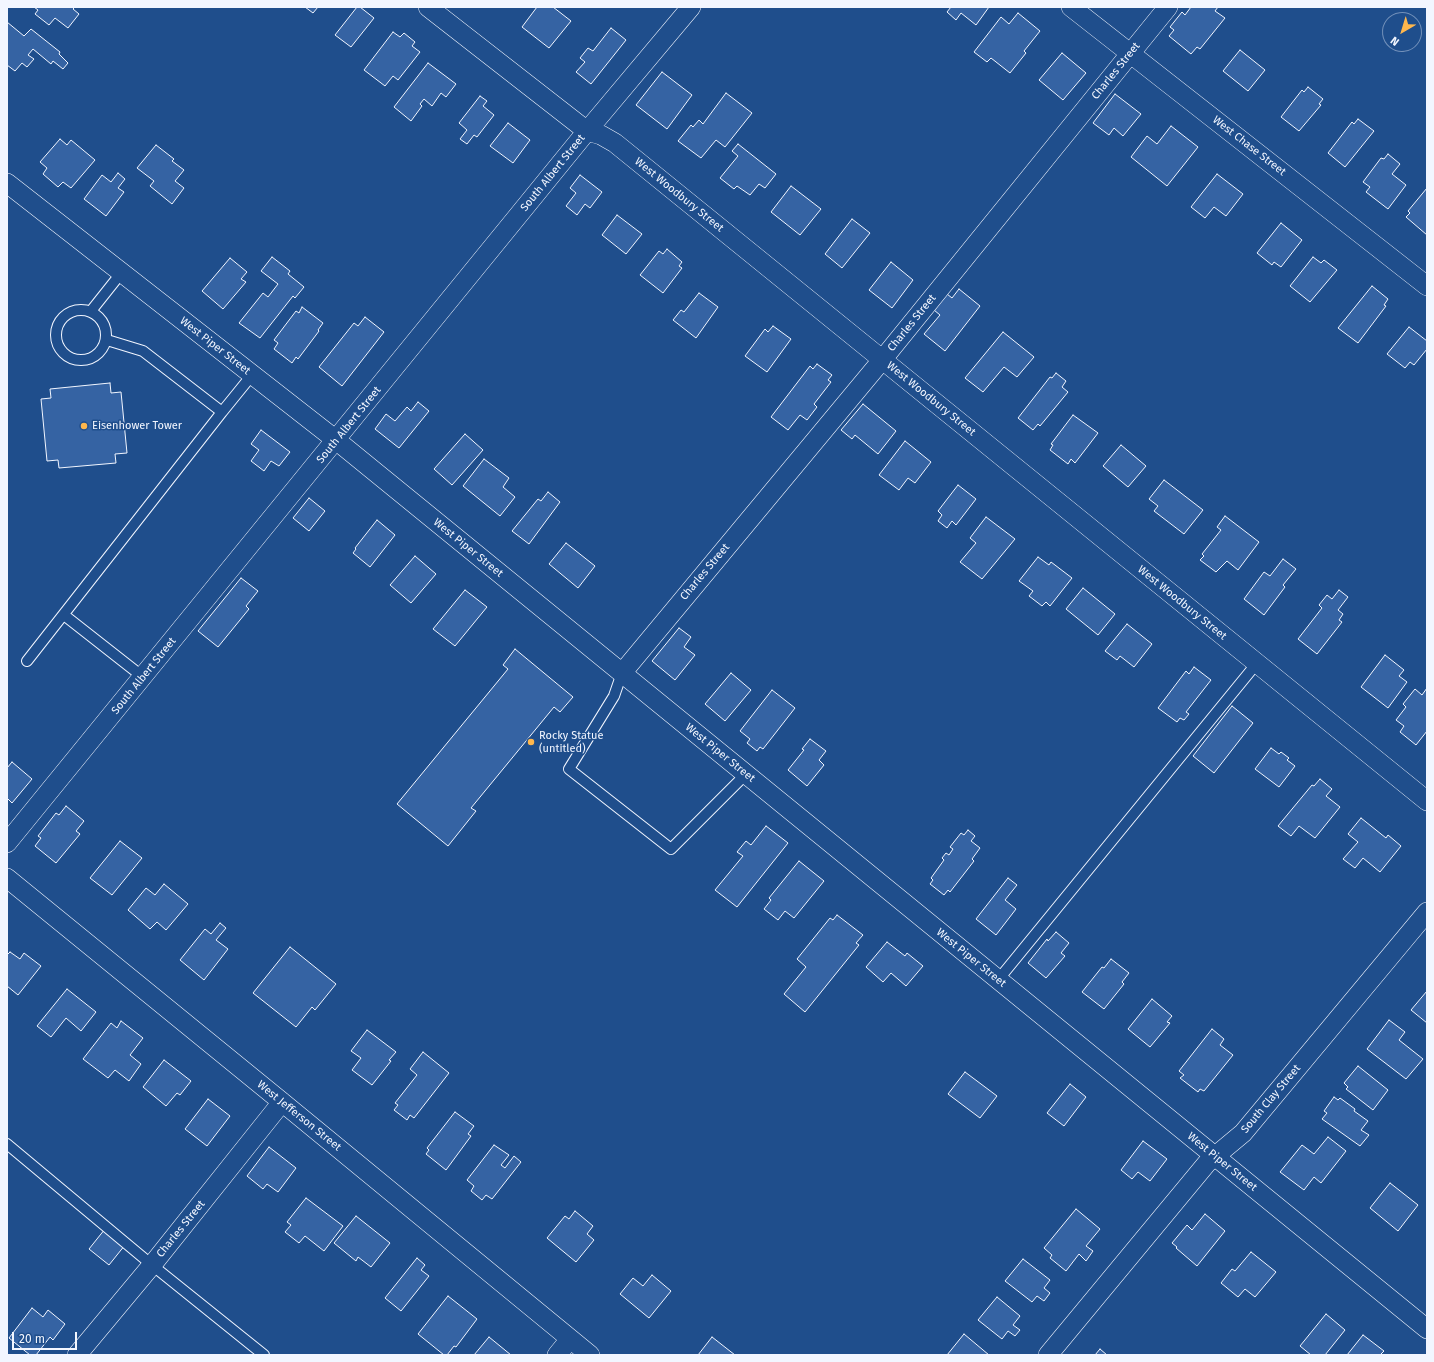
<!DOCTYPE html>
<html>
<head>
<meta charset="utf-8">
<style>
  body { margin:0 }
  #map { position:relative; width:1434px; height:1362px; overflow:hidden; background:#1f4e8c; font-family:"Fira Sans",sans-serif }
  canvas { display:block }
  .frame { position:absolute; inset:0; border:8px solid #f2f6ff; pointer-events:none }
  .north { position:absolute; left:1382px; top:12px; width:40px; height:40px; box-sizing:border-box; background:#1f4e8c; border:1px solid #7391ba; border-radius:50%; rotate:218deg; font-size:11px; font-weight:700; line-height:16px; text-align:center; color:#f2f6ff }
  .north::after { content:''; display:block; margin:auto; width:14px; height:18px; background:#ffb74d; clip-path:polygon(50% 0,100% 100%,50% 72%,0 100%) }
  .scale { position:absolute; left:12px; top:1332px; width:65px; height:18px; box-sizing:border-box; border:2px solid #f2f6ff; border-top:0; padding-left:5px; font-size:12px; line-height:14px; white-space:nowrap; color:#f2f6ff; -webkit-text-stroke:3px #1f4e8c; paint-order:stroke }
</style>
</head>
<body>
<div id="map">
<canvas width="1434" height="1362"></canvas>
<div class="frame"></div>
<div class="north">N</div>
<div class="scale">20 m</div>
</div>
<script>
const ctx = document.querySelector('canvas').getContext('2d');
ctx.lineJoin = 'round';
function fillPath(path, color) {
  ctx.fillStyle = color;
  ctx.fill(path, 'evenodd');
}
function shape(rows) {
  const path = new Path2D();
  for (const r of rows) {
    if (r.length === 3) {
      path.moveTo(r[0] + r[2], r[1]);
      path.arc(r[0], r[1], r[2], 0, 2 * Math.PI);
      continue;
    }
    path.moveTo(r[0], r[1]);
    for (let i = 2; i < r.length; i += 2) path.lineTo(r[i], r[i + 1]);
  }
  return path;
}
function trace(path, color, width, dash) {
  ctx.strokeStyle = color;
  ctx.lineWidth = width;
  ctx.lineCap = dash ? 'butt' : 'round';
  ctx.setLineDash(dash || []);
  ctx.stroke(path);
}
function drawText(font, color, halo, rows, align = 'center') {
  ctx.font = font + ' "Fira Sans",sans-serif';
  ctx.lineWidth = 3;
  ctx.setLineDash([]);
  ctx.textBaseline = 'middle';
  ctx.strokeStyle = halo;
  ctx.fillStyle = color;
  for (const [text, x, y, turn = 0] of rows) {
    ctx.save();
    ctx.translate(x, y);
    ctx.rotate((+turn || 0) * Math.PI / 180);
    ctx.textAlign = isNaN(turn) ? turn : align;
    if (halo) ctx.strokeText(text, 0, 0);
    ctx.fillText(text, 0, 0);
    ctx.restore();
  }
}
const building = shape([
  [34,7,75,7,73,9,79,14,68,28,55,18,49,25,35,14,38,10,34,7],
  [305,7,318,7,313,13,305,7],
  [357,7,360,7,374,18,351,47,335,35,357,7],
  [537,7,553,7,571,21,549,48,522,27,537,7],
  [951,7,989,7,976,25,961,13,956,20,947,12,951,7],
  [1191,7,1218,7,1215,11,1225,18,1200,49,1197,47,1191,54,1169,36,1174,30,1170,27,1182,12,1185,15,1191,7],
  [1018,13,1040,31,1024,51,1026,53,1010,73,991,58,987,62,974,52,1001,17,1009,24,1018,13],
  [7,22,24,36,31,29,60,52,59,54,68,63,63,69,53,61,51,64,33,49,28,55,34,59,27,67,22,63,15,71,7,65,7,22],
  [611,28,626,40,591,84,576,72,585,62,580,58,588,48,593,51,611,28],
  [393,32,400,37,404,33,415,42,412,46,420,52,398,80,393,76,385,86,364,70,393,32],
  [1240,50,1265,70,1248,91,1223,71,1240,50],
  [1062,53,1086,73,1063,100,1039,80,1062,53],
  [428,63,456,84,446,97,441,93,432,106,424,99,420,104,422,106,411,121,394,107,428,63],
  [662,72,692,95,667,129,636,105,662,72],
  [1308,87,1323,99,1319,104,1321,105,1299,131,1281,117,1302,90,1304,92,1308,87],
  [726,93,752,113,725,147,716,140,701,158,678,141,691,125,693,127,699,120,703,124,726,93],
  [1115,94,1141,114,1123,136,1114,128,1109,135,1093,123,1115,94],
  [480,96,487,101,483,106,494,115,477,137,474,135,467,144,460,139,467,130,459,123,480,96],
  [1358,119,1374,131,1345,167,1328,153,1352,122,1354,124,1358,119],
  [508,123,530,140,513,163,490,146,508,123],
  [1171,126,1198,147,1167,186,1131,157,1147,136,1157,144,1171,126],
  [60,139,67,145,71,140,95,160,71,188,63,182,58,187,43,174,47,168,40,162,60,139],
  [738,144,776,174,765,188,759,184,750,195,737,186,734,189,720,178,738,156,732,151,738,144],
  [156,145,174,159,172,161,184,170,175,181,184,188,172,204,150,186,154,181,137,168,156,145],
  [1388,154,1400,164,1392,174,1406,185,1388,209,1366,192,1370,187,1363,182,1381,158,1384,159,1388,154],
  [118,173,125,179,118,188,124,192,106,216,84,199,102,175,111,182,118,173],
  [1217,174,1243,194,1226,216,1214,207,1205,218,1191,207,1217,174],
  [580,175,602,192,590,208,585,204,577,215,566,206,576,193,570,188,580,175],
  [791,186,821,209,800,235,771,212,791,186],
  [1427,188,1427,235,1406,217,1410,213,1408,211,1427,188],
  [617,215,642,234,626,254,602,235,617,215],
  [852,219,870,233,842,268,825,254,852,219],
  [1281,223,1302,240,1281,267,1274,262,1272,265,1257,253,1281,223],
  [667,249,682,262,679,266,682,268,663,293,640,275,659,251,663,254,667,249],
  [272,257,290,271,288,274,304,287,295,298,293,296,260,338,239,323,263,293,268,297,278,284,261,271,272,257],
  [1313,257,1321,263,1324,260,1337,270,1310,302,1290,286,1313,257],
  [230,258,247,272,241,279,246,282,223,309,202,291,230,258],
  [891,262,913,280,892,308,869,290,891,262],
  [1372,286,1388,299,1384,305,1386,306,1358,343,1338,328,1372,286],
  [959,289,980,306,945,351,924,334,940,315,934,310,947,294,952,298,959,289],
  [699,293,718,307,696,338,673,320,681,310,684,312,699,293],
  [302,307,323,323,318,330,319,331,298,359,296,357,292,363,274,349,278,343,274,340,296,311,299,313,302,307],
  [365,317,384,332,342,386,319,367,354,323,358,326,365,317],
  [773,326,791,339,767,372,745,356,765,329,768,332,773,326],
  [1409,327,1427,341,1427,349,1414,365,1410,362,1405,368,1387,354,1409,327],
  [1003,332,1034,357,1017,377,1004,367,983,392,965,378,1003,332],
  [817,364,832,375,828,380,831,382,814,404,817,407,807,420,800,415,788,430,771,417,810,366,813,369,817,364],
  [1056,373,1066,381,1062,387,1068,392,1040,426,1038,424,1033,430,1018,418,1050,377,1052,378,1056,373],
  [110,383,111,393,121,392,127,453,115,454,116,463,59,468,58,460,47,461,41,399,51,398,50,389,110,383],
  [418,402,429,411,399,448,375,429,386,414,395,421,407,407,411,411,418,402],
  [863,404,896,431,878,454,855,435,852,439,841,430,863,404],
  [1073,415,1098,433,1075,463,1071,459,1068,464,1050,450,1053,445,1051,444,1073,415],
  [261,430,290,452,279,466,271,461,264,471,251,461,259,450,251,444,261,430],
  [465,434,483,450,452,485,434,469,465,434],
  [905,441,931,462,915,483,908,478,899,490,879,475,905,441],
  [1121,445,1146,466,1128,487,1103,466,1121,445],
  [484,459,509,478,503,487,515,497,500,516,463,486,484,459],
  [1164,480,1203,510,1184,534,1154,511,1158,506,1149,499,1164,480],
  [958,485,976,499,956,525,952,521,947,528,938,521,942,515,938,511,958,485],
  [548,492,560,502,529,544,512,531,538,499,541,501,548,492],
  [309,498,325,511,309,531,293,518,309,498],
  [1225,516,1259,542,1238,570,1227,561,1216,572,1200,560,1204,556,1202,554,1221,530,1217,527,1225,516],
  [986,517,1015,539,982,579,960,562,976,543,970,538,986,517],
  [377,520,395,535,370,567,353,553,356,549,355,548,377,520],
  [566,543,595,566,578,588,549,564,566,543],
  [415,556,436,574,411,603,390,585,415,556],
  [1038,557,1049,565,1051,562,1072,578,1050,606,1046,602,1042,606,1029,596,1033,591,1019,581,1038,557],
  [1283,559,1296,569,1283,585,1285,587,1264,615,1244,599,1264,572,1270,576,1283,559],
  [241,578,258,591,246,606,249,609,218,647,198,631,241,578],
  [1083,588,1115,614,1098,635,1066,609,1083,588],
  [465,590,487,607,455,646,433,629,465,590],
  [1339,590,1348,597,1338,610,1343,614,1339,620,1342,622,1317,654,1298,639,1322,608,1319,605,1327,595,1332,599,1339,590],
  [1127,624,1152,644,1134,667,1120,656,1117,660,1105,651,1127,624],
  [679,628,691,637,684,647,695,655,675,680,652,661,679,628],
  [515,649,573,697,560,712,554,707,471,808,476,811,448,846,397,804,508,669,503,665,515,649],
  [1385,655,1404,670,1399,676,1407,682,1388,708,1361,687,1385,655],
  [1194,667,1211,680,1186,712,1189,714,1184,720,1180,718,1177,722,1158,708,1186,671,1189,674,1194,667],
  [731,673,751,690,725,721,705,704,731,673],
  [1427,688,1427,731,1416,745,1400,732,1404,726,1396,720,1406,707,1403,704,1415,689,1422,695,1427,688],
  [772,690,795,708,763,749,760,747,757,751,747,743,750,739,740,731,772,690],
  [1232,706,1253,723,1214,773,1193,756,1232,706],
  [810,739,826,751,819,760,824,765,807,786,788,770,804,750,802,749,810,739],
  [1271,748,1279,754,1281,752,1289,758,1287,760,1295,766,1279,787,1255,769,1271,748],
  [12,762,32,779,12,803,7,798,7,768,12,762],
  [1320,779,1332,789,1326,796,1340,807,1315,838,1299,826,1291,836,1278,826,1312,785,1314,786,1320,779],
  [66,806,84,821,76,831,80,834,56,863,35,846,41,838,38,836,56,813,59,815,66,806],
  [1361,818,1386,838,1388,835,1401,846,1380,872,1363,858,1355,868,1343,859,1358,842,1348,834,1361,818],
  [766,826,788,843,737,907,715,890,743,856,737,852,746,841,751,845,766,826],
  [968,830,975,836,971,841,980,848,972,859,974,861,950,892,948,890,944,895,930,884,933,880,931,878,944,860,942,858,946,853,949,855,953,849,950,847,961,833,964,835,968,830],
  [120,841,142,858,112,895,90,878,120,841],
  [799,861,824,881,794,918,785,911,778,920,764,909,771,900,769,898,799,861],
  [1008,878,1017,885,1005,900,1016,909,996,935,976,919,1008,878],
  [164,884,188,904,166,930,157,922,150,929,128,910,146,888,155,895,164,884],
  [837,915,863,935,856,943,859,945,805,1012,784,994,806,967,797,959,830,918,833,920,837,915],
  [220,923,226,928,216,940,228,949,204,980,180,960,205,929,211,934,220,923],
  [1056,932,1069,943,1061,953,1065,956,1046,978,1028,963,1047,939,1048,941,1056,932],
  [887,942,905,956,907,953,923,966,906,986,891,973,883,982,866,967,887,942],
  [290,947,336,984,315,1010,312,1007,296,1027,253,993,290,947],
  [10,952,20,959,24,953,41,966,18,995,7,986,7,955,10,952],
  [1111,959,1129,973,1122,982,1124,984,1104,1009,1082,992,1102,967,1104,968,1111,959],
  [67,989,96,1012,81,1031,66,1018,51,1037,37,1026,67,989],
  [1427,991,1427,1023,1411,1010,1427,991],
  [1152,999,1172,1016,1167,1022,1170,1023,1150,1047,1128,1029,1152,999],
  [1389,1020,1405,1032,1399,1040,1423,1059,1406,1079,1367,1049,1389,1020],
  [121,1021,143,1038,130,1055,141,1064,129,1081,115,1070,108,1078,83,1059,111,1023,117,1028,121,1021],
  [1212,1029,1224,1039,1220,1045,1233,1055,1204,1091,1200,1089,1198,1092,1180,1078,1184,1075,1179,1071,1212,1029],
  [367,1030,396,1052,389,1060,391,1061,372,1085,352,1070,361,1058,351,1051,367,1030],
  [423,1052,449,1073,414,1118,410,1115,407,1120,394,1110,398,1105,395,1103,417,1075,410,1069,423,1052],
  [164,1060,191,1081,180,1095,177,1093,166,1106,143,1087,164,1060],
  [1358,1066,1388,1090,1373,1110,1346,1089,1348,1087,1344,1083,1358,1066],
  [965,1072,997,1096,980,1118,948,1094,965,1072],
  [1070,1084,1086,1097,1064,1126,1047,1113,1070,1084],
  [1334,1097,1338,1100,1340,1098,1355,1109,1354,1111,1368,1121,1361,1130,1369,1135,1360,1146,1322,1119,1327,1113,1324,1111,1334,1097],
  [208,1099,230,1116,207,1146,185,1129,208,1099],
  [455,1112,474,1126,468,1134,471,1136,446,1170,426,1154,429,1150,427,1148,455,1112],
  [1328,1137,1346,1151,1321,1183,1314,1177,1304,1190,1280,1172,1302,1145,1314,1154,1328,1137],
  [1143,1141,1167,1159,1150,1181,1138,1172,1132,1179,1121,1170,1143,1141],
  [494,1145,509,1155,501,1165,505,1168,514,1156,521,1162,492,1199,486,1195,482,1200,471,1191,474,1186,467,1180,494,1145],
  [269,1147,296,1168,278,1192,267,1184,263,1189,247,1176,269,1147],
  [1390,1183,1418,1205,1398,1231,1370,1208,1390,1183],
  [306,1198,343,1226,324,1251,305,1236,299,1243,285,1232,291,1225,287,1222,306,1198],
  [1076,1209,1100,1229,1086,1246,1093,1251,1086,1261,1079,1254,1066,1271,1050,1258,1052,1255,1044,1248,1076,1209],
  [575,1211,593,1226,587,1234,594,1240,576,1262,547,1238,565,1216,569,1219,575,1211],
  [1205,1214,1225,1231,1197,1266,1176,1248,1177,1247,1172,1243,1187,1225,1192,1230,1205,1214],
  [356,1216,390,1243,371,1267,358,1257,356,1261,334,1243,356,1216],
  [105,1229,125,1245,109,1265,89,1249,105,1229],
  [1251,1252,1276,1272,1255,1297,1245,1289,1238,1297,1221,1283,1232,1269,1235,1271,1251,1252],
  [417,1258,425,1265,421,1270,429,1276,401,1311,385,1298,417,1258],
  [1023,1259,1050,1280,1044,1288,1050,1293,1044,1301,1037,1296,1032,1302,1005,1281,1023,1259],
  [652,1275,671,1291,649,1318,620,1294,633,1278,643,1286,652,1275],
  [448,1296,477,1319,456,1347,454,1346,447,1355,444,1355,418,1334,448,1296],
  [997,1297,1020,1316,1013,1325,1020,1330,1015,1336,1008,1331,1002,1339,978,1320,997,1297],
  [32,1308,43,1317,48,1310,65,1324,53,1340,50,1337,36,1355,30,1355,9,1338,32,1308],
  [1326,1314,1345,1330,1325,1355,1311,1355,1300,1346,1326,1314],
  [964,1334,989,1355,947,1355,964,1334],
  [1363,1335,1384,1351,1380,1355,1347,1355,1363,1335],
  [489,1337,511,1355,474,1355,489,1337],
  [712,1337,735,1355,698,1355,712,1337],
  [1100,1349,1107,1355,1095,1355,1100,1349]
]);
fillPath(building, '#3563a3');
trace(building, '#f2f6ff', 1);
const lane = shape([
  [81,335,25],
  [91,311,122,272],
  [222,412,252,375],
  [64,615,143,677],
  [27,661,222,412,143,351,107,340],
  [622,673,614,696,569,769,671,849,746,774],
  [998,980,1257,663],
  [7,1144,152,1265,264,1355]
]);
const street = shape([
  [428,7,587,131,601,135,615,143,1427,801],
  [1071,7,1427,286],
  [7,183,336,440,1427,1329],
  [622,673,882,360,1168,7],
  [7,843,587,131,691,7],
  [7,878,282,1102,590,1355],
  [77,1355,152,1265,282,1102],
  [557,1355,570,1339],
  [1048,1355,1207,1163,1243,1133,1427,912]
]);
trace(lane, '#f2f6ff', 12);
trace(street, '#f2f6ff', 20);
trace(lane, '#1f4e8c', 10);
trace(street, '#1f4e8c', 19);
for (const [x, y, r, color] of [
  [84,426,4,"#ffb74d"],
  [531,742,4,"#ffb74d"]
]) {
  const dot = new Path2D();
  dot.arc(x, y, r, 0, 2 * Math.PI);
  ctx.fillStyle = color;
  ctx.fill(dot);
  trace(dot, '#1f4e8c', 1.5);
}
drawText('11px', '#f2f6ff', '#1f4e8c', [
  ["Charles Street",1116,71,-51],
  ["West Chase Street",1249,146,38],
  ["South Albert Street",553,173,-51],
  ["West Woodbury Street",679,195,39],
  ["Charles Street",912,323,-51],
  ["West Piper Street",215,346,38],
  ["West Woodbury Street",931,399,39],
  ["South Albert Street",349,425,-51],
  ["West Piper Street",468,548,39],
  ["Charles Street",705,572,-50],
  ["West Woodbury Street",1182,603,39],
  ["South Albert Street",144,676,-51],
  ["West Piper Street",720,753,39],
  ["West Piper Street",971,958,39],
  ["South Clay Street",1271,1099,-50],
  ["West Jefferson Street",299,1116,39],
  ["West Piper Street",1222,1162,39],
  ["Charles Street",181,1229,-51]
]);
drawText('11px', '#f2f6ff', '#1f4e8c', [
  ["Eisenhower Tower",92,426],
  ["Rocky Statue",539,736],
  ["(untitled)",539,749]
], 'left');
</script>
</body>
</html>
